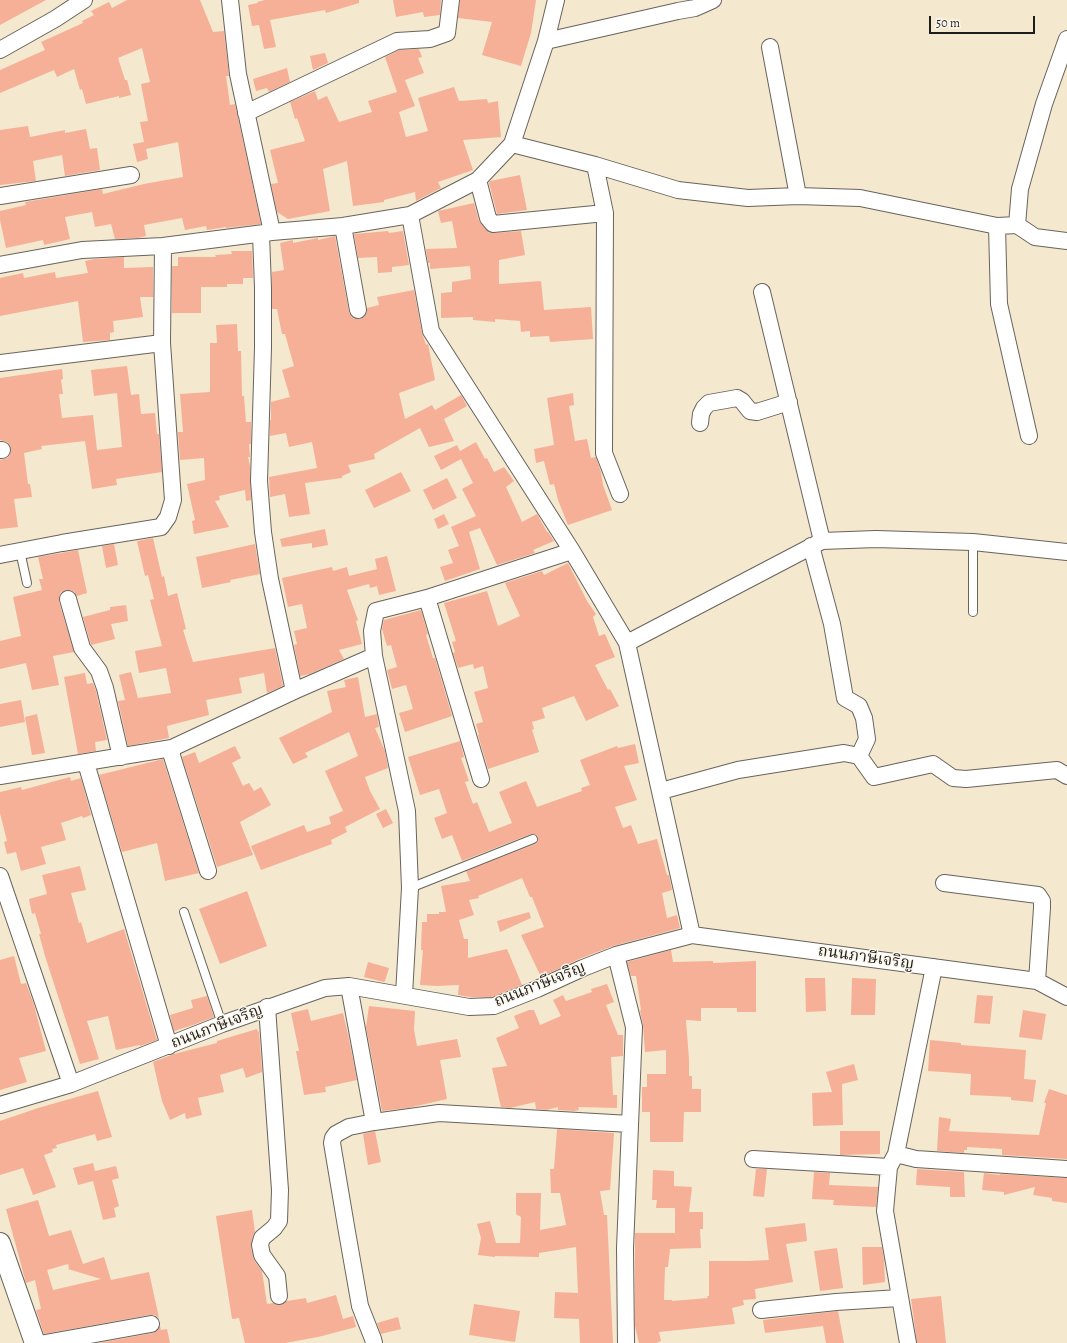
<!DOCTYPE html>
<html>
<head>
<meta charset="utf-8">
<style>
  body { margin:0 }
  #map { position:relative; width:1067px; height:1343px; overflow:hidden; background:#f4e8cf; font-family:Alegreya,serif }
  canvas { display:block }
  .scale { position:absolute; left:929px; top:16px; width:106px; height:18px; box-sizing:border-box; border:2px solid #1c1c1c; border-top:0; padding-left:5px; font-size:12px; line-height:14px; white-space:nowrap; color:#1c1c1c; -webkit-text-stroke:3px #fbf7ec; paint-order:stroke }
</style>
</head>
<body>
<div id="map">
<canvas width="1067" height="1343"></canvas>
<div class="scale">50 m</div>
</div>
<script>
const ctx = document.querySelector('canvas').getContext('2d');
ctx.lineJoin = 'round';
function fillPath(path, color) {
  ctx.fillStyle = color;
  ctx.fill(path, 'evenodd');
}
function shape(rows) {
  const path = new Path2D();
  for (const r of rows) {
    path.moveTo(r[0], r[1]);
    for (let i = 2; i < r.length; i += 2) path.lineTo(r[i], r[i + 1]);
  }
  return path;
}
function trace(path, color, width, dash) {
  ctx.strokeStyle = color;
  ctx.lineWidth = width;
  ctx.lineCap = dash ? 'butt' : 'round';
  ctx.setLineDash(dash || []);
  ctx.stroke(path);
}
function drawText(font, color, halo, rows, align = 'center') {
  ctx.font = font + ' Alegreya,"Noto Serif Thai",serif';
  ctx.lineWidth = 3;
  ctx.setLineDash([]);
  ctx.textBaseline = 'middle';
  ctx.strokeStyle = halo;
  ctx.fillStyle = color;
  for (const [text, x, y, turn = 0] of rows) {
    ctx.save();
    ctx.translate(x, y);
    ctx.rotate((+turn || 0) * Math.PI / 180);
    ctx.textAlign = isNaN(turn) ? turn : align;
    if (halo) ctx.strokeText(text, 0, 0);
    ctx.fillText(text, 0, 0);
    ctx.restore();
  }
}
fillPath(shape([
  [0,0,46,0,0,25],
  [127,0,200,0,213,32,224,31,229,76,226,76,230,105,235,104,261,224,226,228,226,227,207,230,206,226,185,230,182,218,144,225,146,236,138,238,115,239,111,224,95,227,92,212,65,217,70,239,44,245,43,240,6,248,0,220,0,211,26,205,25,202,102,189,103,194,144,184,183,177,178,142,146,149,148,159,137,162,133,144,144,142,140,122,148,121,141,84,150,82,142,48,118,58,125,80,127,80,131,95,119,98,119,96,86,104,82,89,80,90,74,69,57,77,54,70,0,93,0,70,45,50,41,42,83,23,82,21,94,15,91,11,109,2,112,8],
  [265,0,359,0,359,3,326,13,325,10,270,20,276,47,264,49,259,25,252,26,248,5,258,3,257,2],
  [393,0,441,0,440,15,424,17,423,12,396,17],
  [460,0,536,0,531,33,521,66,482,55,492,22,458,18],
  [419,49,422,57,418,58,424,73,405,80,415,106,399,112,406,137,428,131,418,98,454,87,459,101,487,99,488,103,498,101,501,137,463,140,473,170,438,182,441,188,416,201,415,192,384,200,384,202,353,206,347,161,323,169,330,211,288,219,277,212,271,184,278,183,270,150,305,141,297,118,295,119,290,102,315,91,318,100,327,96,339,122,372,112,368,101,397,92,385,57,399,50],
  [325,53,328,63,313,70,310,56],
  [287,68,290,82,269,92,267,88,256,91,253,79],
  [28,126,30,137,65,130,65,133,86,129,90,149,97,148,100,170,65,176,62,155,33,161,36,181,0,185,0,130],
  [520,175,527,210,497,214,489,183,490,181],
  [474,203,479,221,489,233,494,233,521,231,525,255,499,260,499,284,541,281,544,310,591,307,593,339,550,342,549,336,530,337,530,331,521,332,520,321,495,319,495,322,473,320,473,317,441,318,441,293,452,292,452,282,471,279,470,266,430,269,430,263,428,263,426,249,457,248,452,221,441,223,438,211],
  [388,231,389,233,403,231,409,265,392,267,392,272,378,273,377,257,358,258,354,234],
  [335,236,349,312,351,316,354,319,359,319,364,317,367,313,367,308,379,305,377,297,414,290,422,333,426,345,428,344,435,380,399,393,405,419,432,405,435,410,461,395,467,406,444,419,454,441,429,447,420,428,374,454,375,459,348,465,351,472,342,476,342,478,305,483,310,514,289,517,285,494,270,497,269,477,317,468,312,442,289,447,286,433,270,436,270,420,271,420,271,402,290,397,282,370,294,366,285,334,282,334,277,309,272,309,272,272,284,270,280,243,293,240,293,243,318,238,318,240],
  [231,251,252,251,253,278,243,278,243,284,227,284,227,287,201,287,201,313,172,313,172,266,178,266,178,257,216,257,215,255,232,254],
  [124,257,124,268,153,267,153,297,140,297,143,317,113,321,114,332,110,333,110,340,83,342,78,301,0,316,0,278,23,273,24,278,55,272,56,278,88,273,85,261,95,259],
  [237,324,238,351,241,351,242,396,244,396,246,422,251,422,251,444,249,444,250,457,248,457,250,466,251,500,246,501,245,490,219,496,220,500,215,501,229,527,194,534,192,521,195,520,187,484,205,480,204,458,180,460,178,432,183,432,180,394,210,392,210,343,217,343,216,325],
  [127,366,131,395,139,394,141,414,155,413,157,434,159,434,162,472,116,479,117,485,92,489,85,441,41,446,42,449,24,453,28,484,30,484,32,497,14,499,18,527,0,529,0,460,7,458,10,454,11,450,10,446,7,442,0,440,0,378,62,369,63,379,61,380,63,394,59,394,62,418,93,415,97,450,122,447,117,393,94,396,91,370],
  [573,393,574,405,569,406,575,441,587,439,591,458,596,457,601,472,603,485,612,510,568,525,558,500,554,484,550,485,544,461,536,463,534,449,554,445,547,398],
  [476,442,485,459,487,458,494,472,504,467,514,481,506,487,522,522,537,514,547,532,548,532,554,541,533,550,535,553,497,565,480,528,469,532,480,569,445,581,440,567,453,563,448,550,459,546,451,527,476,516,462,489,473,483,461,459,441,470,434,456,457,445,460,451],
  [401,472,411,491,374,508,365,490],
  [447,478,457,498,433,510,423,490],
  [444,514,449,524,438,529,434,519],
  [325,529,328,545,312,548,312,543,282,547,280,539],
  [153,538,162,577,164,576,168,596,177,593,186,629,183,630,193,662,275,648,283,686,267,693,264,673,239,678,242,693,206,700,209,715,167,726,169,738,128,746,118,701,125,700,119,675,131,672,138,698,171,693,166,668,139,673,135,651,162,646,150,600,154,599,148,575,145,576,137,541],
  [114,544,118,565,106,568,102,546],
  [255,544,260,574,230,580,231,582,202,588,196,557],
  [78,550,87,593,77,596,74,592,71,590,66,590,61,592,59,597,59,602,74,652,53,656,59,685,32,690,26,663,0,669,0,641,21,636,13,597,42,590,39,579,43,579,38,557],
  [387,556,396,591,379,595,377,586,370,588,369,584,347,590,358,620,356,621,362,644,339,650,344,659,310,674,300,676,294,645,297,644,294,631,307,628,302,604,288,607,282,578,332,567,333,571,347,567,349,576,377,569,375,559],
  [568,563,587,601,596,614,593,617,599,636,605,634,615,657,595,665,608,690,610,689,619,706,586,721,574,696,542,708,545,718,532,722,534,729,532,730,539,752,488,769,478,735,479,735,476,724,483,722,474,692,488,688,483,666,474,669,473,664,458,668,453,653,455,652,452,642,456,641,444,603,487,591,498,626,520,616,505,583,542,571,544,575],
  [126,605,128,621,111,624,115,639,91,645,83,617,110,610,110,607],
  [421,610,428,634,426,635,433,658,435,658,452,716,405,732,399,713,413,709,406,685,392,689,387,670,397,667,391,645,387,646,382,629,384,620],
  [85,673,87,684,93,683,96,691,107,740,95,742,96,751,78,754,64,677],
  [358,677,365,717,377,714,379,727,375,728,385,751,388,768,365,777,370,791,380,809,345,827,347,832,331,840,332,844,261,870,251,846,304,825,307,832,331,824,329,817,343,811,325,771,358,756,349,732,305,753,308,757,293,764,279,738,332,712,327,691,346,687,344,680],
  [21,700,25,722,0,727,0,704],
  [37,714,45,753,32,755,25,717],
  [460,741,464,757,461,758,469,781,465,782,473,804,477,802,489,832,512,823,499,792,526,781,537,807,582,791,581,788,590,785,580,760,617,746,618,748,635,744,639,763,624,766,637,800,615,807,623,828,631,825,638,844,657,839,667,875,669,875,672,890,662,893,667,918,677,915,680,928,613,946,579,959,541,977,521,935,544,927,532,897,530,897,522,878,478,896,479,898,469,900,474,915,459,920,464,939,468,939,468,958,507,949,522,985,492,997,470,997,458,995,459,985,437,986,420,985,423,950,421,950,422,922,427,922,427,914,439,914,439,912,446,912,441,886,470,881,466,871,535,844,538,840,537,835,531,834,462,861,452,835,442,839,434,818,447,813,439,789,420,795,408,757],
  [235,746,241,758,232,763,243,786,249,783,254,791,261,787,271,805,240,822,253,855,217,867,182,757,195,752,199,763],
  [163,759,199,873,165,881,157,843,122,852,99,775],
  [70,777,71,781,81,778,91,815,83,818,82,816,61,823,66,840,41,847,46,864,21,871,16,852,7,854,4,842,7,841,0,813,0,792,21,787,22,790],
  [386,809,393,823,383,828,376,814],
  [80,866,86,890,71,893,79,923,81,922,87,943,124,929,157,1040,140,1046,140,1045,116,1050,108,1016,87,1021,99,1059,80,1064,45,956,39,934,41,934,35,913,32,914,29,899,47,894,42,875],
  [247,891,267,946,220,964,199,909],
  [529,912,531,918,500,932,497,921],
  [671,950,673,962,713,961,713,963,756,961,756,1012,737,1012,737,1008,701,1008,701,1021,686,1020,689,1059,689,1076,692,1076,692,1089,701,1089,701,1112,684,1112,683,1142,650,1142,650,1112,642,1112,642,1087,647,1087,647,1074,666,1074,666,1050,645,1052,643,1025,640,1011,641,1010,636,976,631,976,627,962],
  [14,956,21,984,26,983,34,1005,46,1051,19,1058,27,1082,0,1090,0,960],
  [368,962,389,968,385,981,384,982,364,977],
  [805,978,825,978,826,1011,806,1012],
  [852,978,876,979,875,1015,851,1015],
  [607,984,614,1002,606,1005,618,1035,623,1035,623,1056,611,1057,613,1095,617,1095,617,1108,578,1107,579,1110,574,1111,558,1110,558,1107,546,1110,536,1109,535,1102,510,1108,501,1107,492,1068,507,1066,496,1038,519,1028,514,1016,529,1010,534,1010,540,1025,561,1016,553,1000,563,995,566,1001,592,992,591,989],
  [977,995,993,996,990,1024,974,1023],
  [207,996,214,1017,193,1025,174,1031,170,1015,193,1008,191,1000],
  [369,1006,415,1011,414,1030,417,1046,457,1039,461,1057,440,1060,447,1099,408,1108,382,1111,366,1027],
  [308,1009,311,1021,343,1013,348,1034,357,1080,325,1087,326,1092,304,1095,296,1051,299,1051,291,1013],
  [1023,1010,1046,1014,1042,1040,1019,1037],
  [257,1029,258,1032,259,1031,262,1072,246,1078,243,1068,220,1075,224,1092,198,1098,202,1115,186,1119,185,1113,170,1120,162,1101,153,1062,174,1054,217,1043,217,1041],
  [930,1040,961,1043,961,1045,1026,1050,1024,1079,1036,1080,1033,1102,1011,1100,1011,1097,970,1095,971,1074,928,1071],
  [854,1064,858,1080,842,1084,843,1125,813,1126,812,1093,832,1092,826,1072],
  [1049,1089,1067,1095,1067,1159,1002,1155,1002,1149,967,1147,967,1150,964,1150,964,1153,937,1151,939,1117,951,1119,949,1131,1039,1135,1046,1103,1044,1103],
  [98,1091,112,1137,97,1141,95,1134,56,1145,57,1148,52,1149,53,1152,44,1155,56,1187,33,1195,23,1168,0,1175,0,1121,38,1108],
  [557,1129,614,1133,610,1190,600,1191,604,1215,607,1215,613,1343,580,1343,579,1319,554,1318,555,1292,578,1293,576,1247,539,1253,539,1257,495,1256,495,1257,478,1255,481,1238,477,1224,490,1221,496,1243,520,1243,521,1217,516,1214,516,1193,541,1193,540,1230,566,1225,560,1193,551,1193,550,1169,554,1169],
  [375,1131,381,1162,368,1165,363,1134],
  [840,1131,880,1131,880,1154,840,1155],
  [93,1163,95,1171,116,1166,119,1178,112,1180,119,1206,114,1208,116,1217,103,1220,93,1181,78,1185,73,1168],
  [756,1169,767,1169,764,1197,753,1196],
  [917,1169,964,1172,965,1197,950,1197,950,1187,916,1185],
  [653,1170,674,1171,674,1186,692,1187,689,1212,703,1212,703,1229,700,1229,701,1248,670,1249,668,1267,665,1267,664,1300,672,1300,672,1301,708,1298,707,1296,709,1296,709,1261,749,1261,769,1260,765,1228,805,1223,807,1241,786,1244,793,1282,755,1289,756,1299,743,1300,744,1305,732,1308,735,1324,659,1332,661,1341,656,1343,639,1343,635,1326,635,1233,675,1233,675,1208,656,1208,657,1200,652,1200],
  [814,1172,830,1173,829,1185,878,1187,876,1207,833,1205,834,1200,812,1199],
  [984,1173,1000,1175,1000,1174,1067,1178,1067,1203,1052,1201,1052,1198,1033,1195,1035,1187,1004,1195,1004,1192,982,1190],
  [38,1200,49,1236,71,1230,83,1264,104,1257,111,1280,149,1272,159,1318,155,1315,149,1315,44,1334,36,1310,41,1309,35,1280,26,1283,6,1209],
  [68,1264,69,1268,68,1269,101,1279,53,1290,47,1270],
  [252,1210,255,1232,253,1235,251,1247,254,1260,262,1271,267,1304,273,1303,280,1305,287,1301,306,1298,307,1303,336,1295,343,1319,353,1316,356,1327,318,1337,285,1343,245,1343,239,1318,232,1319,216,1216],
  [862,1247,882,1247,884,1260,885,1282,863,1285],
  [837,1248,843,1288,820,1291,814,1251],
  [941,1296,946,1343,917,1343,911,1299],
  [474,1304,520,1311,515,1342,469,1335],
  [838,1311,844,1343,826,1343,823,1326,765,1333,763,1320],
  [398,1317,401,1329,381,1334,377,1323],
  [160,1326,161,1330,167,1329,170,1343,99,1343,153,1333,157,1331]
]), '#f6b097');
const service = shape([
  [20,551,27,583],
  [973,612,973,542],
  [410,888,533,839],
  [184,912,222,1024]
]);
const minor = shape([
  [230,0,238,74,272,232],
  [546,41,556,0],
  [770,47,798,196],
  [0,50,55,19,84,0],
  [246,113,397,41,430,39,447,33,451,0],
  [512,144,546,41,678,11,695,8,713,0],
  [595,165,605,213,604,453,620,494],
  [478,180,488,218,493,224,605,213],
  [0,196,131,175],
  [410,215,431,331,572,551,627,643,692,935],
  [1017,225,1020,189,1044,104,1067,39],
  [343,226,358,310],
  [997,226,999,304,1029,436],
  [261,234,263,288,263,348,259,481,263,532,270,579,294,691],
  [0,265,82,250,163,246,272,232,343,226,410,215,478,180,512,144,595,165,678,190,748,198,798,196,860,198,997,226,1017,225,1035,237,1067,241],
  [762,292,822,541],
  [0,363,162,343],
  [700,423,701,414,704,408,709,403,737,398,742,401,750,411,757,412,789,402],
  [0,450,2,450],
  [811,546,832,624,845,698,859,706,864,718,867,739,859,756],
  [0,555,62,543,161,527,168,517,173,500,162,343,163,246],
  [427,598,481,779],
  [68,599,82,648,99,671,105,688,121,757],
  [627,643,822,541,876,539,973,542,1067,552],
  [172,748,172,756,208,871],
  [86,763,169,1046],
  [0,776,172,748,294,691,374,656],
  [661,791,738,770,844,753,859,756,874,777,933,764,953,778,966,779,1057,770,1067,776],
  [0,876,71,1084],
  [944,883,1038,895,1042,901,1042,908,1037,981],
  [616,955,634,1027,625,1248,626,1343],
  [349,986,374,1122],
  [404,995,410,888,407,811,374,656,372,631,376,611,427,598,572,551],
  [267,1007,280,1190,279,1221,274,1228,262,1238,260,1245,262,1255,277,1276,279,1296],
  [0,1105,71,1084,222,1024,325,988,349,986,469,1007,494,1006,537,989,583,968,616,955,692,935,1037,981,1067,997],
  [896,1154,916,1159,1067,1169],
  [753,1159,889,1167],
  [761,1310,836,1302,899,1298],
  [45,1343,151,1324],
  [374,1343,373,1339,360,1306,347,1232,332,1143,333,1138,336,1134,349,1127,374,1122,439,1113,630,1124],
  [908,1343,885,1211,889,1167,896,1154,934,967]
]);
const tertiary = shape([
  [0,1243,35,1343]
]);
trace(service, '#68635b', 10);
trace(minor, '#68635b', 18);
trace(tertiary, '#68635b', 22);
trace(service, '#fff', 8);
trace(minor, '#fff', 16);
trace(tertiary, '#fff', 20);
drawText('16px', '#1c1c1c', '#fbf7ec', [
  ["ถนนภาษีเจริญ",866,958,8],
  ["ถนนภาษีเจริญ",540,985,-22],
  ["ถนนภาษีเจริญ",217,1027,-21]
]);
</script>
</body>
</html>
